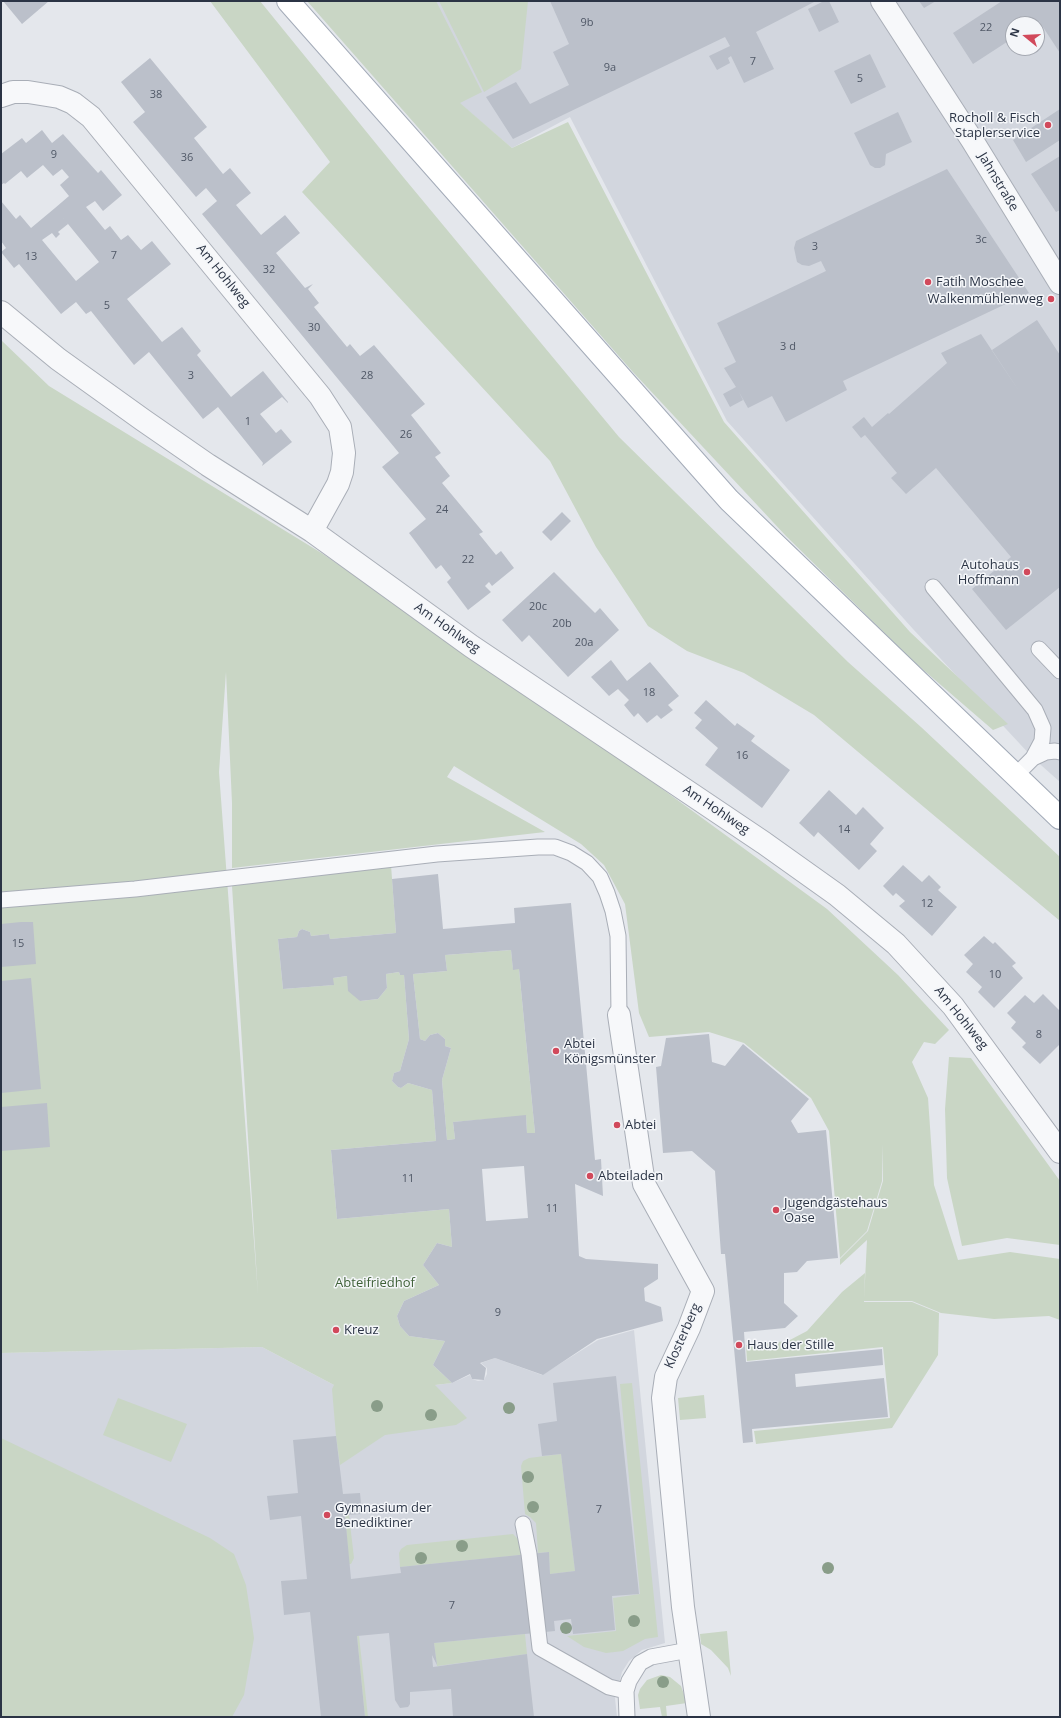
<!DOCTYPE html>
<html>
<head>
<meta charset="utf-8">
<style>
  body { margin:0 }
  #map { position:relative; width:1061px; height:1718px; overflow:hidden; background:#e4e7ec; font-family:"Open Sans",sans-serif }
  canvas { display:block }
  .frame { position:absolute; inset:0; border:2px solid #2b3445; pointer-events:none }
  .north { position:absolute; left:1005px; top:16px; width:40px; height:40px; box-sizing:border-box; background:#f4f6f9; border:1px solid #a4a8b1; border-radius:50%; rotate:288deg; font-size:11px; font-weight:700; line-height:16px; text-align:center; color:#2b3445 }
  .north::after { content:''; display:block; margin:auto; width:14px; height:18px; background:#d1495b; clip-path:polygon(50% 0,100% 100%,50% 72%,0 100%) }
</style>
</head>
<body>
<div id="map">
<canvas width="1061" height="1718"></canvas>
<div class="frame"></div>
<div class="north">N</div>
</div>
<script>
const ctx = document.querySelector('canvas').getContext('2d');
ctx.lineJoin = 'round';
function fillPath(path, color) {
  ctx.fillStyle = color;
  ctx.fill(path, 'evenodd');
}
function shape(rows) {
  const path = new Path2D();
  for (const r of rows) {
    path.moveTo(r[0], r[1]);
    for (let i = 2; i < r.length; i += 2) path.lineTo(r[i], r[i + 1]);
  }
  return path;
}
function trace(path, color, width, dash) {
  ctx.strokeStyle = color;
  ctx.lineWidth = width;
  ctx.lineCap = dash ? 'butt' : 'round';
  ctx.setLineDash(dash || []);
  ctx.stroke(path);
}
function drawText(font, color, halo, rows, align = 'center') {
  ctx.font = font + ' "Open Sans",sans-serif';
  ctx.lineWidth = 3;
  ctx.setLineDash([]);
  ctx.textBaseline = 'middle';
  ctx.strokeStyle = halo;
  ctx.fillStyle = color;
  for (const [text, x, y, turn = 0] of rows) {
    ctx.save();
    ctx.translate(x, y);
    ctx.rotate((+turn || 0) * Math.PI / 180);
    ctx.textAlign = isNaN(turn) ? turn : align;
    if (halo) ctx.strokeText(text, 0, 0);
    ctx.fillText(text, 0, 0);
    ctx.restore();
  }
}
fillPath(shape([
  [373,1,1060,1,1060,782,1033,758,913,629,727,421,570,117,512,148,459,103],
  [1013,24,1037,24,1037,48,1013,48],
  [634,1330,665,1643,642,1650,629,1661,622,1672,615,1698,617,1717,1,1717,1,1353,262,1347,334,1385,411,1388,452,1383,470,1375,472,1379,478,1381,484,1380,487,1374,487,1368,481,1363,495,1358,542,1375,598,1340]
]), '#d2d6de');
fillPath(shape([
  [210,1,260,1,404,178,619,437,848,662,921,727,1060,857,1060,921,814,715,744,673,687,651,648,626,596,547,550,461,302,192,330,162],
  [307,1,436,1,482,92,460,103,512,148,568,122,724,422,910,632,1008,724,993,730,913,661,786,536,632,371],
  [439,1,528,1,521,69,484,92],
  [1,340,49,386,323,554,628,764,827,909,898,975,949,1030,935,1044,924,1042,912,1062,928,1098,934,1185,958,1260,1010,1252,1060,1259,1060,1320,1049,1316,994,1319,941,1313,912,1301,864,1301,867,1240,840,1265,840,1259,868,1231,883,1181,883,1144,882,1181,867,1231,840,1258,829,1131,811,1098,744,1043,709,1032,649,1037,639,1013,625,904,604,865,581,844,454,766,447,777,545,832,232,868,232,803,226,672,219,772,258,1295,232,886,391,865,396,933,330,939,329,934,311,936,310,932,302,929,299,931,297,937,278,939,283,989,333,985,333,978,347,976,360,1001,378,999,387,988,386,974,399,972,400,975,404,975,409,1039,400,1071,394,1073,392,1081,398,1087,401,1088,408,1083,432,1090,436,1141,331,1150,337,1219,449,1209,452,1247,437,1243,423,1265,439,1285,404,1301,397,1316,400,1326,409,1336,445,1341,433,1365,452,1383,435,1385,467,1418,456,1425,385,1435,340,1465,336,1436,332,1389,334,1385,262,1347,1,1353],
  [511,950,513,969,519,969,535,1133,527,1133,526,1116,453,1122,455,1139,447,1140,442,1080,451,1048,445,1046,445,1039,438,1033,430,1035,425,1041,420,1039,413,974,447,971,445,955],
  [949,1057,971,1058,1060,1181,1060,1245,1007,1238,962,1246,947,1178,945,1109],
  [865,1273,864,1302,912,1302,939,1313,938,1355,892,1428,756,1444,754,1431,890,1418,883,1347,747,1361,746,1345,788,1341,807,1331,842,1292],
  [632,1383,658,1637,645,1639,623,1651,606,1653,584,1647,567,1636,616,1631,613,1598,640,1594,620,1384],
  [704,1395,706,1418,680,1420,678,1398],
  [118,1398,187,1424,171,1462,103,1435],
  [1,1438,210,1538,234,1554,246,1585,254,1638,244,1695,232,1717,1,1717],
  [561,1454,575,1571,550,1574,549,1552,538,1553,536,1523,530,1517,525,1514,521,1466,523,1461,529,1458],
  [345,1515,349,1515,354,1558,351,1564,349,1564],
  [513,1534,520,1541,521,1555,400,1567,399,1553,401,1549,407,1545],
  [727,1631,731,1676,728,1668,711,1650,701,1644,700,1634],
  [525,1634,527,1654,437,1666,434,1643],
  [357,1636,359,1636,368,1717,365,1717],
  [661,1675,670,1677,681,1686,687,1703,666,1706,667,1717,662,1717,660,1707,640,1709,638,1695,640,1689,647,1680]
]), '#c9d6c5');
fillPath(shape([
  [3,1,49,1,22,24],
  [550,1,816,1,756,32,774,69,744,83,731,56,728,58,730,63,717,70,709,56,730,46,725,37,513,139,486,97,516,82,530,104,569,85,553,52,569,44],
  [824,1,829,1,839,22,819,32,808,9],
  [919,1,936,1,924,8],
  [1002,1,1060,1,1060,53,1039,21,1035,24,1013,24,1013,38,973,64,953,33],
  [870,54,886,87,851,104,834,71],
  [150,58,207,127,194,138,223,174,230,168,251,193,236,205,261,235,285,215,300,233,276,253,305,288,313,284,308,289,319,303,314,307,347,347,350,344,360,356,374,345,425,404,411,415,441,453,435,457,450,476,442,483,483,532,479,534,496,555,501,551,514,568,492,586,489,582,485,586,491,592,468,610,447,582,451,578,441,565,436,569,409,533,426,519,382,467,399,453,202,214,217,201,206,188,196,197,133,122,145,112,121,82],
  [1060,109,1060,140,1026,162,1013,140],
  [898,112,912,142,886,154,885,165,880,168,875,168,870,165,854,133],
  [42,130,52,143,63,134,98,173,101,170,122,195,103,211,95,201,86,207,105,230,110,226,121,240,128,235,141,250,152,241,171,264,127,299,162,342,182,327,201,351,197,355,231,397,263,371,288,402,288,403,282,397,260,414,276,433,281,429,292,442,262,466,263,463,218,407,203,419,149,352,134,365,91,311,86,314,76,302,61,314,19,264,14,268,1,252,6,248,1,241,1,201,16,219,20,215,31,228,55,208,68,224,58,232,60,234,56,238,52,233,42,240,76,281,99,262,55,208,69,196,60,185,69,177,62,169,53,176,43,165,27,178,21,171,5,184,4,183,1,185,1,154,22,138,26,143],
  [1060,156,1060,210,1056,212,1031,174],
  [947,169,1029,293,843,381,847,390,786,422,772,396,748,408,739,392,743,400,730,407,723,394,736,387,724,368,736,362,717,323,826,271,821,261,809,266,802,265,797,262,794,248,796,241],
  [1037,320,1060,355,1060,587,1006,630,972,589,1011,557,936,468,906,494,891,478,897,473,865,435,861,438,852,427,864,417,872,427,888,413,889,414,947,363,941,353,981,334,1019,391,992,350],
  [562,512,571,521,551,541,542,532],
  [554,572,595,613,600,608,619,630,568,677,529,635,522,642,502,620],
  [611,660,627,681,650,662,679,696,668,705,673,710,661,719,657,715,647,723,638,713,634,717,624,705,629,700,618,689,609,696,591,677],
  [706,700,735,726,737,723,755,736,751,741,790,770,762,808,705,765,718,748,695,728,702,720,694,713],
  [829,790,856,815,863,807,884,828,870,844,877,851,859,870,818,832,814,837,799,823],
  [903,865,922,882,929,875,941,887,938,890,957,907,932,936,899,906,905,901,896,893,893,896,883,886],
  [438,874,443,929,515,923,514,908,571,903,595,1160,601,1159,603,1196,575,1184,579,1256,586,1259,658,1264,658,1279,644,1288,645,1301,661,1307,663,1321,597,1339,543,1375,495,1358,480,1363,486,1368,484,1380,472,1379,470,1374,452,1383,433,1365,445,1341,409,1336,400,1326,397,1316,404,1301,439,1285,423,1265,437,1243,452,1247,449,1209,337,1219,331,1150,436,1141,432,1090,408,1083,401,1088,398,1087,392,1081,394,1073,400,1071,409,1039,404,975,400,975,399,972,386,974,387,988,378,999,360,1001,348,991,347,976,333,978,334,985,283,989,278,939,297,937,299,931,302,929,310,932,311,936,329,934,330,939,396,933,392,879],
  [511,950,513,970,519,969,535,1133,527,1133,526,1115,453,1122,455,1139,447,1140,442,1080,451,1048,445,1046,445,1039,438,1033,430,1035,425,1041,420,1039,413,974,447,971,445,955],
  [524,1166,528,1218,486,1221,482,1169],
  [21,922,33,922,36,964,1,967,1,924],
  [984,936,993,944,995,942,1016,963,1012,966,1023,978,994,1008,978,992,982,987,966,972,973,964,964,955],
  [31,978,41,1089,1,1093,1,981],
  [1043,994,1060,1011,1060,1044,1040,1064,1022,1047,1026,1043,1011,1028,1016,1022,1007,1013,1025,995,1034,1003],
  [709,1034,712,1062,725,1066,743,1044,809,1099,791,1121,798,1133,826,1130,838,1258,807,1261,797,1272,784,1273,784,1303,798,1316,785,1328,744,1332,746,1362,882,1349,883,1365,795,1374,796,1387,884,1378,888,1417,752,1429,753,1442,743,1443,725,1254,721,1254,715,1171,692,1151,663,1153,656,1067,661,1066,666,1038],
  [47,1103,50,1147,1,1151,1,1107],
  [616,1376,639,1594,612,1596,615,1630,573,1634,571,1619,554,1621,555,1631,434,1643,437,1665,432,1655,433,1667,527,1654,534,1717,453,1717,451,1689,410,1692,410,1704,408,1707,400,1708,395,1700,389,1633,357,1636,365,1717,321,1717,310,1612,284,1615,281,1581,307,1579,301,1516,270,1520,267,1496,298,1493,293,1440,336,1436,343,1494,360,1493,362,1514,345,1515,351,1579,401,1573,400,1567,549,1552,550,1574,575,1571,561,1454,542,1456,538,1424,557,1421,553,1383]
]), '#bbc0ca');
const service = shape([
  [933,587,1035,710,1043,728,1042,741,1033,758,1015,776],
  [1039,649,1060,671],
  [1033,758,1046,752,1055,751,1060,752],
  [1,900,135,889,437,854,538,847,555,847,571,853,587,863,600,877,607,893,613,911,618,936,619,1015],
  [523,1524,529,1554,540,1648,609,1687,626,1691],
  [627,1717,626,1691,629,1681,640,1663,651,1657,689,1650]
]);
const minor = shape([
  [882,1,972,140,1060,283],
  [1,96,13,92,28,92,59,97,73,103,91,117,320,396,340,427,344,453,342,472,338,484,312,531],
  [1,312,58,359,143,420,208,465,312,531,471,646,764,843,837,895,896,944,953,1006,1060,1152],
  [619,1015,644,1184,703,1291,689,1328,666,1377,663,1398,683,1607,699,1717]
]);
const primary = shape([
  [288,1,729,500,1060,818]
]);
trace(service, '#a9aeb7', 17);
trace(minor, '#a9aeb7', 24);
trace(primary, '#a3abb8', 24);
trace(service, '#f7f8fa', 15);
trace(minor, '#f7f8fa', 22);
trace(primary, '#fff', 22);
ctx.fillStyle = '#899d89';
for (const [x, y] of [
  [377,1406],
  [509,1408],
  [431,1415],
  [528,1477],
  [533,1507],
  [462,1546],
  [421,1558],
  [828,1568],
  [634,1621],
  [566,1628],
  [663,1682]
]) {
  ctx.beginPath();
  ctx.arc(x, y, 6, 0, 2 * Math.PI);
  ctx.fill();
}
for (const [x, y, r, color] of [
  [1048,125,4,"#d1495b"],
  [928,282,4,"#d1495b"],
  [1051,299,4,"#d1495b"],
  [1027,572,4,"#d1495b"],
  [556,1051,4,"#d1495b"],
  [617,1125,4,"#d1495b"],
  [590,1176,4,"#d1495b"],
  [776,1210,4,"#d1495b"],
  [336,1330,4,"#d1495b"],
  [739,1345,4,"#d1495b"],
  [327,1515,4,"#d1495b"]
]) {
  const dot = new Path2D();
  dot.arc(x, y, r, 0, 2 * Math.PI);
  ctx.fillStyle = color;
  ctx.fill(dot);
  trace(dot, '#f4f6f9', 1.5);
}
drawText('11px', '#4f5766', null, [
  ["9b",587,23],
  ["22",986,28],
  ["7",753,62],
  ["9a",610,68],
  ["5",860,79],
  ["38",156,95],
  ["9",54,155],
  ["36",187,158],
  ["3c",981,240],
  ["3",815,247],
  ["7",114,256],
  ["13",31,257],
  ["32",269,270],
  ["5",107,306],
  ["30",314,328],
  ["3 d",788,347],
  ["3",191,376],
  ["28",367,376],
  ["1",248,422],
  ["26",406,435],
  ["24",442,510],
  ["22",468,560],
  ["20c",538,607],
  ["20b",562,624],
  ["20a",584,643],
  ["18",649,693],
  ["16",742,756],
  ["14",844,830],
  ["12",927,904],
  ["15",18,944],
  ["10",995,975],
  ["8",1039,1035],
  ["11",408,1179],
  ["11",552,1209],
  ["9",498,1313],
  ["7",599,1510],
  ["7",452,1606]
]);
drawText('13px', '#2b3445', '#f4f6f9', [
  ["Rocholl & Fisch",1040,118,"right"],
  ["Staplerservice",1040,133,"right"],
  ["Fatih Moschee",936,282],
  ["Walkenmühlenweg",1043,299,"right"],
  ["Autohaus",1019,565,"right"],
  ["Hoffmann",1019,580,"right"],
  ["Abtei",564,1044],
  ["Königsmünster",564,1059],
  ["Abtei",625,1125],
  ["Abteiladen",598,1176],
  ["Jugendgästehaus",784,1203],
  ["Oase",784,1218],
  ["Kreuz",344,1330],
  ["Haus der Stille",747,1345],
  ["Gymnasium der",335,1508],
  ["Benediktiner",335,1523]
], 'left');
drawText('13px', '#2b3445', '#f4f6f9', [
  ["Jahnstraße",998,182,59],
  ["Am Hohlweg",223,276,51],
  ["Am Hohlweg",447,628,35],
  ["Am Hohlweg",716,810,34],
  ["Am Hohlweg",961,1018,51],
  ["Klosterberg",683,1336,-66]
]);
drawText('13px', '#3f6138', '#f4f6f9', [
  ["Abteifriedhof",375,1283]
]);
</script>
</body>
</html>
